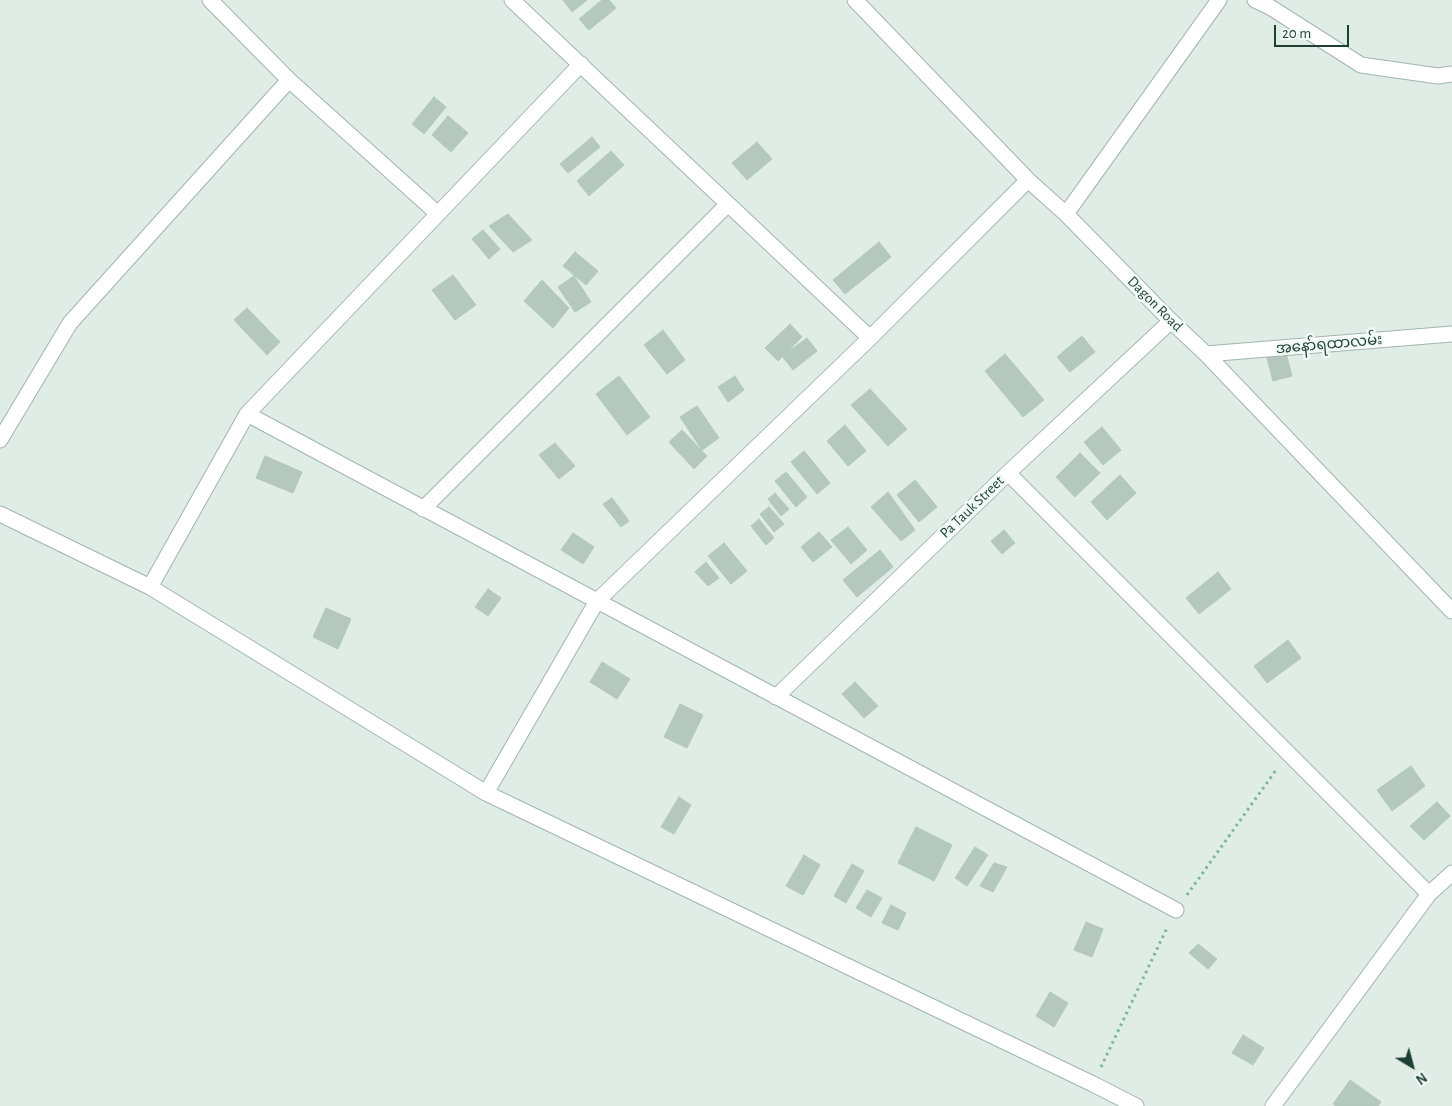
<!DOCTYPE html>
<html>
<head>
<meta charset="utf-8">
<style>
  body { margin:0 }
  #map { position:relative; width:1452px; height:1106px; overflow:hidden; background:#dfede6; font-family:"Alegreya Sans",sans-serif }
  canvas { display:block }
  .north { position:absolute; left:1387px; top:1041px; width:50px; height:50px; -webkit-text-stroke:4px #f0f9f4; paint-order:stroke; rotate:143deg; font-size:14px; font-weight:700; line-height:20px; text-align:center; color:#1e3f34 }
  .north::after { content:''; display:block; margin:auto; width:18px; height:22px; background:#1e3f34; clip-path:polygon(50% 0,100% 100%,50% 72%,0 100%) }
  .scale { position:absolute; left:1274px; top:25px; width:75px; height:22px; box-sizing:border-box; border:2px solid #1e3f34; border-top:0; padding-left:6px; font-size:15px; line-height:18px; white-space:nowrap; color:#1e3f34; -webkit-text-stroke:4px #f0f9f4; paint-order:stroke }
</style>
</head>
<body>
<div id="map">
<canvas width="1452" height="1106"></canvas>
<div class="north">N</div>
<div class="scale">20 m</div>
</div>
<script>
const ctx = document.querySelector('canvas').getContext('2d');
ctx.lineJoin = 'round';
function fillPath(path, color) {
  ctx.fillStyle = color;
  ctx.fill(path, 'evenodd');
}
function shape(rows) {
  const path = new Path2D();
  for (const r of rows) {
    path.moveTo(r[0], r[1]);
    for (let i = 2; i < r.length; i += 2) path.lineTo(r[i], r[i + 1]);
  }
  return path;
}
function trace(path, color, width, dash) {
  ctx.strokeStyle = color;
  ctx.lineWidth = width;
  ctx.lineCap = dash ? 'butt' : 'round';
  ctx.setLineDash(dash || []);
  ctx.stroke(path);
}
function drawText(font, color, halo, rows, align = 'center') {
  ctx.font = font + ' "Alegreya Sans","Noto Sans Myanmar",sans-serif';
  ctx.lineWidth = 5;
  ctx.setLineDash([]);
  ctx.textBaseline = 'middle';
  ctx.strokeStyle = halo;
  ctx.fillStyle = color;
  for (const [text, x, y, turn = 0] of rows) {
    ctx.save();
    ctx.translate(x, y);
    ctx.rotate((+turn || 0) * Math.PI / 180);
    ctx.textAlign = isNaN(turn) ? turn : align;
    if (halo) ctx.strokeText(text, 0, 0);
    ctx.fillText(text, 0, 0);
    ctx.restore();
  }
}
const building = shape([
  [563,0,587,0,572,12,563,0],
  [602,0,609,0,616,8,589,30,579,19,602,0],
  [434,97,446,107,424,134,412,124,434,97],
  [448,116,468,133,451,152,432,135,448,116],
  [592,137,600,147,568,173,560,164,592,137],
  [757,142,772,159,747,180,732,163,757,142],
  [611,151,624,165,589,196,577,181,611,151],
  [508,214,532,240,513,252,489,226,508,214],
  [483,230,500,249,489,259,472,239,483,230],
  [879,242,891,257,845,294,833,280,879,242],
  [575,252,598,271,586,285,563,266,575,252],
  [453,275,476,305,455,320,432,290,453,275],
  [574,276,591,302,575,312,558,287,574,276],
  [542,280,569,308,553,328,524,301,542,280],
  [247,308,280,342,267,355,234,320,247,308],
  [790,324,802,337,778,361,765,348,790,324],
  [663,330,685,360,667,374,644,345,663,330],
  [1082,336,1095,352,1070,372,1057,357,1082,336],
  [807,338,817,351,793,370,782,356,807,338],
  [1286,353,1292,376,1273,381,1267,358,1286,353],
  [1005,354,1044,400,1023,417,985,371,1005,354],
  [619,376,650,417,627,435,596,394,619,376],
  [735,376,744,390,728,402,718,387,735,376],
  [870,389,907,429,888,446,851,405,870,389],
  [697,406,719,438,702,450,680,417,697,406],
  [845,425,866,451,848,466,827,441,845,425],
  [1102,427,1121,450,1103,465,1084,442,1102,427],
  [682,430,707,456,694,469,669,442,682,430],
  [555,443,575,466,559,479,539,455,555,443],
  [804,451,830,483,817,494,791,462,804,451],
  [1080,453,1100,473,1075,497,1056,477,1080,453],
  [265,456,302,472,293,493,256,478,265,456],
  [786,472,807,497,796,507,775,481,786,472],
  [1120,475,1136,493,1107,520,1091,502,1120,475],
  [915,480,937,507,919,522,897,495,915,480],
  [888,492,915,530,901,541,871,507,888,492],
  [775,493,789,509,781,516,768,499,775,493],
  [612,498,629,521,621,527,603,504,612,498],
  [769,507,784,524,774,532,760,514,769,507],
  [759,519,774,538,766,545,751,526,759,519],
  [848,527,867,550,851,564,831,540,848,527],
  [1004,530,1015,543,1002,554,991,541,1004,530],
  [819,532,832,547,813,562,801,547,819,532],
  [573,533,594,547,583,564,561,550,573,533],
  [724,543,747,571,731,584,708,556,724,543],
  [880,550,893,567,857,597,843,580,880,550],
  [706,562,719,578,708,586,695,572,706,562],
  [1218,572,1231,589,1199,614,1186,598,1218,572],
  [488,589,501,598,488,616,475,607,488,589],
  [326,608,351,619,338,649,313,637,326,608],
  [1288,640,1301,658,1267,683,1254,666,1288,640],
  [602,662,630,679,617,699,590,682,602,662],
  [855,682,878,706,864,718,842,694,855,682],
  [680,704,703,715,687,748,664,737,680,704],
  [1411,766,1425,786,1392,811,1377,790,1411,766],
  [679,797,691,805,674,834,661,827,679,797],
  [1437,802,1450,816,1424,840,1410,826,1437,802],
  [916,827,952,845,934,881,898,863,916,827],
  [975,847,988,855,967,886,955,878,975,847],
  [804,855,820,865,803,895,786,886,804,855],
  [994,863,1007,867,993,892,980,886,994,863],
  [852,864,864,871,846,903,834,896,852,864],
  [867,890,882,898,871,917,856,908,867,890],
  [891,905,906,913,898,930,882,923,891,905],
  [1086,922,1103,929,1092,957,1074,950,1086,922],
  [1198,944,1217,959,1208,969,1189,953,1198,944],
  [1050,992,1068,1003,1054,1027,1036,1016,1050,992],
  [1243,1035,1264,1048,1253,1065,1232,1053,1243,1035],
  [1350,1080,1381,1102,1378,1106,1336,1106,1333,1104,1350,1080]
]);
fillPath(building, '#b4c8bf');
trace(building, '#b1c7bd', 1);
const minor = shape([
  [210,0,289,80,438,214],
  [512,0,870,338],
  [855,0,1028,180,1066,214,1171,321,1206,354,1452,611],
  [1255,0,1270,7,1361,65,1438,76,1452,74],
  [1066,214,1219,0],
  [1206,354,1452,334],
  [247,414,1176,910],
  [0,440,70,323,289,80],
  [1008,473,1429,894],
  [423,509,728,204],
  [0,514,150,587,486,793,1093,1084,1136,1106],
  [150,587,247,414,581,64],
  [776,697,1008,473,1171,321],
  [486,793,597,601,870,338,1028,180],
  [1273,1106,1429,894,1452,873]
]);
trace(minor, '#a1b5ad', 17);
trace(shape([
  [1187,895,1276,770],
  [1101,1067,1167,928]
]), '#7cb49f', 3, [2.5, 4]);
trace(minor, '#fff', 15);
drawText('15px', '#1e3f34', '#f0f9f4', [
  ["Dagon Road",1155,304,45],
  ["အနော်ရထာလမ်း",1329,344,-5],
  ["Pa Tauk Street",972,507,-44]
]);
</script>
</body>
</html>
